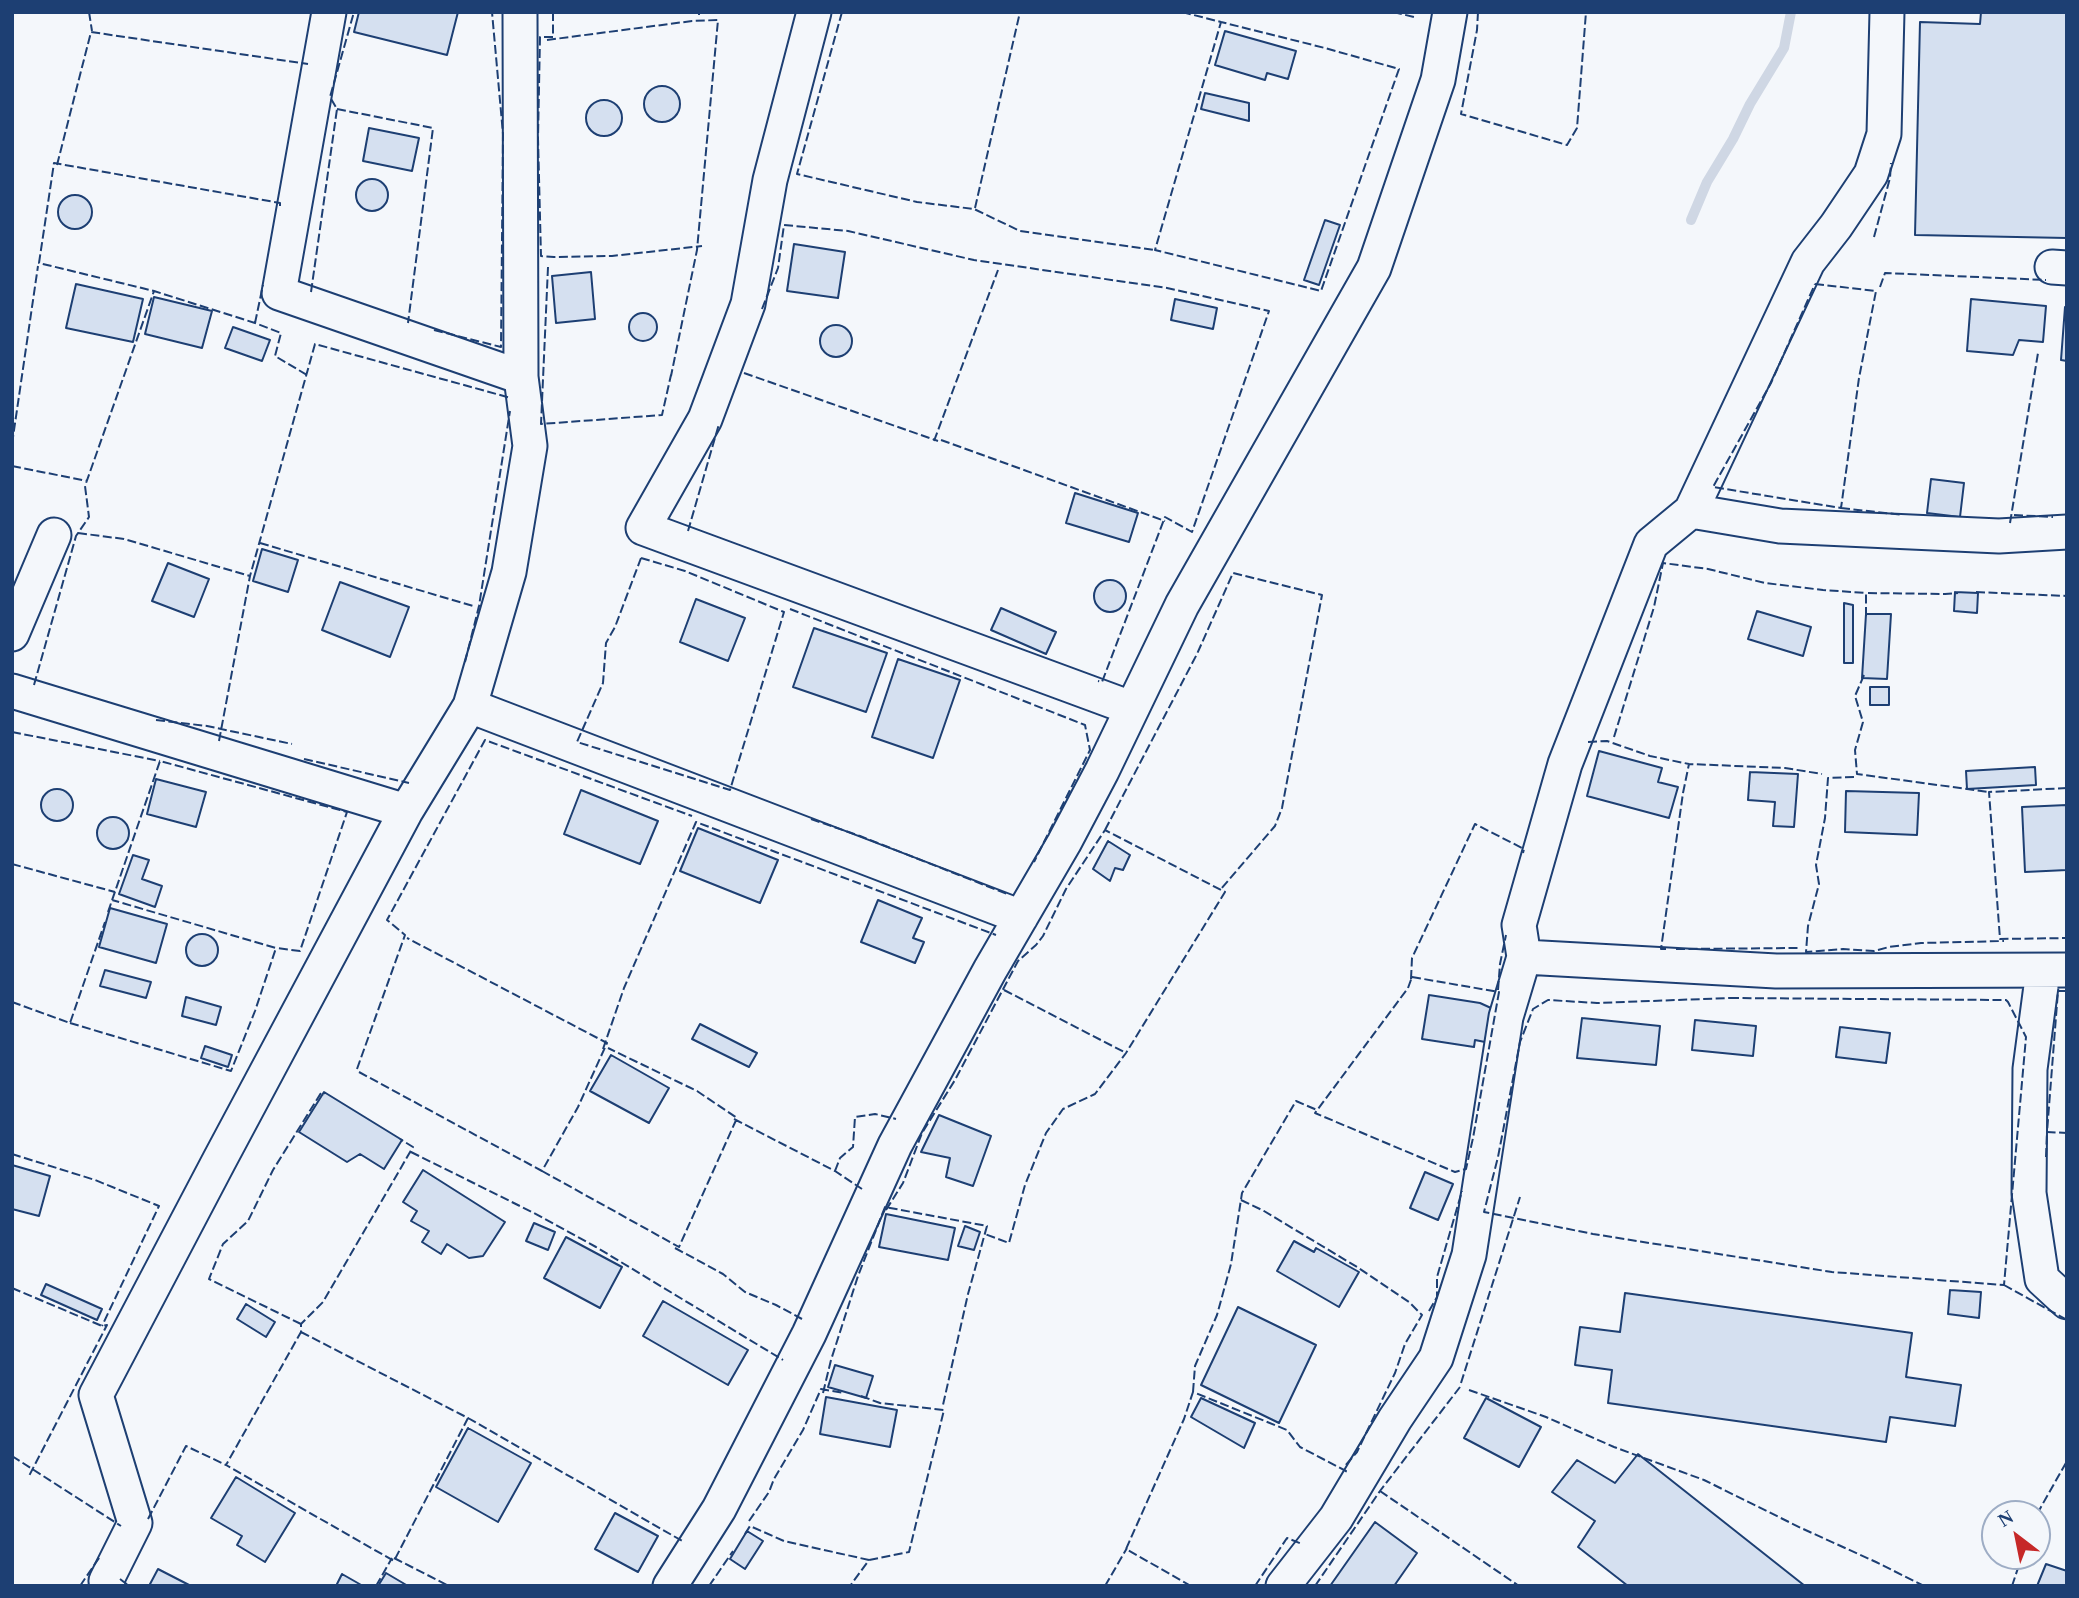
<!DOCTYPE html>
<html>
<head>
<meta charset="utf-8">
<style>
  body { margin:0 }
  #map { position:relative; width:2079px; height:1598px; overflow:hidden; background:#f4f7fb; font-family:Georgia,serif }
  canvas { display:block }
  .frame { position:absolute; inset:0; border:14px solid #1d3f73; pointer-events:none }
  .north { position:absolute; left:1981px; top:1500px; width:70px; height:70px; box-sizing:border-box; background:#f4f7fb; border:2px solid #9eadc5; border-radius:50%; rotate:328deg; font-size:19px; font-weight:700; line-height:28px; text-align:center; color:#1d3f73 }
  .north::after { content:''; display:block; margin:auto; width:24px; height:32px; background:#c62828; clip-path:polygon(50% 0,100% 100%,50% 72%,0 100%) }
</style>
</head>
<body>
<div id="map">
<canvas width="2079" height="1598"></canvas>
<div class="frame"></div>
<div class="north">N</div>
</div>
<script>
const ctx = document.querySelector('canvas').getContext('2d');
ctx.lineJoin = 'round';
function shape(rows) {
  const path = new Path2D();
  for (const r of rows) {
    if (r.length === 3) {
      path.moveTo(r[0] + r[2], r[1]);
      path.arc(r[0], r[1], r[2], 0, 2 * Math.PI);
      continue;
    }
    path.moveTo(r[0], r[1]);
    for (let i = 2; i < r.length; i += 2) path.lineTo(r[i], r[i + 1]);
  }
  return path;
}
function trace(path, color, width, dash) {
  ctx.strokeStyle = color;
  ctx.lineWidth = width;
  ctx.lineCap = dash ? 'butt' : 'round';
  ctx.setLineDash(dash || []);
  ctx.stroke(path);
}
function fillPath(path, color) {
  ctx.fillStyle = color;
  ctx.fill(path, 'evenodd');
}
trace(shape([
  [1691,220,1707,182,1733,139,1750,104,1784,48,1791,12]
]), '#cfd7e4', 10);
const building = shape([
  [359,12,458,12,447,55,354,32,359,12],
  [1981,12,2067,12,2067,238,1915,235,1920,22,1980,24,1981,12],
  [1225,31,1296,51,1288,79,1267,73,1265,80,1215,65,1225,31],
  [662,104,18],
  [1205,93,1249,103,1249,121,1201,109,1205,93],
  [604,118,18],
  [369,128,419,138,412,171,363,161,369,128],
  [372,195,16],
  [75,212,17],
  [1325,220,1340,225,1319,285,1304,280,1325,220],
  [794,244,845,252,838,298,787,291,794,244],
  [591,272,595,319,556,323,552,276,591,272],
  [76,284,143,299,133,342,66,328,76,284],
  [154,297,212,311,202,348,145,334,154,297],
  [1175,299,1217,308,1213,329,1171,320,1175,299],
  [1971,299,2046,306,2043,342,2019,340,2013,355,1967,351,1971,299],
  [2065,307,2067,307,2067,361,2061,360,2065,307],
  [643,327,14],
  [836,341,16],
  [233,327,270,340,262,361,225,348,233,327],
  [1931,479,1964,483,1960,517,1927,513,1931,479],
  [1075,493,1138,513,1129,542,1066,523,1075,493],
  [262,549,298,560,288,592,253,581,262,549],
  [168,563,209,579,194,617,152,601,168,563],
  [1110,596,16],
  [340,582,409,607,390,657,322,630,340,582],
  [1955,592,1978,593,1977,613,1954,611,1955,592],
  [696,599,745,618,728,661,680,642,696,599],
  [1844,603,1853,605,1853,663,1844,663,1844,603],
  [1001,608,1056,632,1046,654,991,630,1001,608],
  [1757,611,1811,627,1803,656,1748,639,1757,611],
  [1866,614,1891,614,1887,679,1862,678,1866,614],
  [814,628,887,653,866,712,793,687,814,628],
  [898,659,960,680,933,758,872,737,898,659],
  [1870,687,1889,687,1889,705,1870,705,1870,687],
  [1599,751,1662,768,1658,782,1678,787,1669,818,1587,796,1599,751],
  [2035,767,2036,785,1967,789,1966,771,2035,767],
  [1750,772,1798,774,1794,827,1773,826,1775,802,1748,800,1750,772],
  [156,779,206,792,196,827,147,814,156,779],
  [57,805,16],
  [581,790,658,821,640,864,564,834,581,790],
  [1846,791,1919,793,1917,835,1845,832,1846,791],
  [2067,805,2067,870,2025,872,2022,807,2067,805],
  [113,833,16],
  [698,828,778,860,760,903,680,871,698,828],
  [1108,841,1130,855,1123,870,1115,868,1110,881,1093,869,1108,841],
  [133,855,149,860,142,879,162,886,155,907,119,894,133,855],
  [878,900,922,918,913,938,924,942,915,963,861,942,878,900],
  [110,908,167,924,156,963,99,947,110,908],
  [202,950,16],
  [105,970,151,982,146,998,100,986,105,970],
  [1429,995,1480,1003,1491,1008,1485,1042,1475,1040,1474,1047,1422,1039,1429,995],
  [186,997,221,1007,216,1025,182,1016,186,997],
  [1582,1018,1660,1026,1656,1065,1577,1058,1582,1018],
  [1695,1020,1756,1026,1753,1056,1692,1050,1695,1020],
  [700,1024,757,1053,749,1067,692,1039,700,1024],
  [1840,1027,1890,1033,1886,1063,1836,1057,1840,1027],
  [205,1046,232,1055,228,1067,201,1058,205,1046],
  [611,1055,669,1088,649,1123,590,1091,611,1055],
  [324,1092,402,1140,384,1169,360,1154,347,1162,299,1132,324,1092],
  [939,1115,991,1136,973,1186,946,1177,950,1158,921,1152,939,1115],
  [12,1165,50,1176,39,1216,12,1209,12,1165],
  [423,1170,505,1222,483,1256,469,1258,447,1244,441,1254,422,1242,429,1231,411,1221,417,1211,403,1202,423,1170],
  [1425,1172,1453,1184,1438,1220,1410,1208,1425,1172],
  [886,1214,955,1228,948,1260,879,1247,886,1214],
  [534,1223,555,1232,548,1250,526,1241,534,1223],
  [965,1226,980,1232,974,1250,958,1246,965,1226],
  [566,1237,622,1267,600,1308,544,1278,566,1237],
  [1294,1241,1314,1252,1316,1248,1359,1272,1339,1307,1277,1271,1294,1241],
  [46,1284,102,1309,97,1320,41,1295,46,1284],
  [1950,1290,1981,1292,1979,1318,1948,1314,1950,1290],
  [1625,1293,1912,1333,1906,1377,1961,1385,1955,1426,1890,1417,1886,1442,1608,1403,1612,1370,1575,1365,1580,1327,1620,1332,1625,1293],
  [663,1301,748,1350,728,1385,643,1336,663,1301],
  [246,1304,275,1322,266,1337,237,1319,246,1304],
  [1238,1307,1316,1345,1279,1423,1201,1385,1238,1307],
  [835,1365,873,1376,866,1398,828,1387,835,1365],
  [826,1397,897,1410,890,1447,820,1434,826,1397],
  [1201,1398,1255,1423,1244,1448,1191,1417,1201,1398],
  [1486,1398,1541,1427,1519,1467,1464,1438,1486,1398],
  [468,1428,531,1463,498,1522,436,1487,468,1428],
  [1638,1454,1805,1586,1628,1586,1578,1547,1595,1521,1552,1492,1577,1460,1615,1483,1638,1454],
  [236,1477,295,1513,265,1562,237,1545,242,1536,211,1518,236,1477],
  [615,1513,658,1536,638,1572,595,1549,615,1513],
  [1375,1522,1417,1553,1394,1586,1330,1586,1375,1522],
  [747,1531,763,1541,745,1569,730,1559,747,1531],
  [2046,1564,2067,1571,2067,1586,2037,1586,2046,1564],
  [158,1569,191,1586,149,1586,158,1569],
  [386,1573,408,1586,378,1586,386,1573],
  [342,1574,363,1586,336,1586,342,1574]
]);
fillPath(building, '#d5e0f0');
trace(building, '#1d3f73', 2);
const minor = shape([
  [329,12,279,293,521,377],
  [814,12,770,180,748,304,705,419,643,528,1131,708],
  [2052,267,2067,268],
  [1691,511,1780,526,1999,536,2067,532],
  [12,634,54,535],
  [12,691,406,811],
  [470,706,1021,917],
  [1524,957,1776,971,2067,970],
  [2043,971,2030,1069,2029,1193,2042,1279,2067,1302],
  [108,1586,106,1581,135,1523,96,1395,219,1161,406,811,470,706,509,572,530,446,521,377,520,12],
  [670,1586,719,1509,809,1334,895,1145,990,970,1064,843,1102,771,1182,605,1374,268,1438,80,1450,12],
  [1283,1586,1336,1518,1395,1419,1436,1358,1469,1255,1506,1017,1524,957,1519,925,1565,764,1651,544,1691,511,1808,262,1836,226,1871,174,1884,134,1887,12]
]);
trace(minor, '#1d3f73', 37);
trace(minor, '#f4f7fb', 33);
trace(shape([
  [89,12,92,31],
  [553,12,553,37,540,37,538,138,541,256,554,257,612,256,702,246],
  [699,12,699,15],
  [842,12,797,174,917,202,974,209,1020,231,1154,250],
  [1182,12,1221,22,1155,250,1321,291,1399,69,1325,48,1221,22],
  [1393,12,1414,17,1415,12],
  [1478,12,1477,30,1461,114,1567,145,1577,128,1586,12],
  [547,40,692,21,718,20,697,250,671,376],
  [337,109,433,128,408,323],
  [57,165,91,32,308,64],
  [280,206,280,203,54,163,39,263,154,291,255,323,281,333,275,356,307,375],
  [975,208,1020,12],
  [1874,237,1890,178,1891,163],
  [548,267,541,424,662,415,671,375],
  [1815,284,1876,291,1859,378,1841,508,1713,487,1771,383,1815,284],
  [1880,287,1885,273,2046,280],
  [311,292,337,109,330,97,354,12],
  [762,309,778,268,784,225,848,231,974,260,1167,288,1269,311,1192,532,1165,517,1102,682,1098,681],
  [255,323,263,285],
  [434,330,501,347,503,134,492,12],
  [744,373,938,441],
  [941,440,1165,521],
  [934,441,998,270],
  [12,444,38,266],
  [12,466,87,481],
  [1841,508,1903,515],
  [2014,515,2053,517],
  [2010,523,2038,353],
  [688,531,719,424],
  [78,533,124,539,250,576],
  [260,543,473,606],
  [641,558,685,571,784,612,730,790,577,742,603,683,606,643,615,627,641,558],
  [1976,592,2067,596],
  [790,609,1085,725,1090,750,1034,862],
  [1866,616,1866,593,1945,594,1958,593],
  [465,662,479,606,510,411],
  [1864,675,1855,696,1863,722,1855,750,1857,774,1989,792],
  [34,685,76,536,89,517,85,486,154,291],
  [156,720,207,726,292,744],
  [12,732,160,761],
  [1614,737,1654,607,1663,563,1708,569,1765,583,1823,590,1866,593],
  [219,741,250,576,315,344,511,398],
  [1588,742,1607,741,1650,756,1689,764],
  [304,759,409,783],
  [1854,777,1828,778,1825,818,1816,865,1819,884,1808,926,1806,952,1843,949,1874,951,1889,947,1921,943,2004,941],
  [2067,788,1989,792,2000,939,2067,938],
  [811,819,860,836,1007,894],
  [1105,830,1197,654,1233,573,1322,595,1282,808,1275,826,1221,889],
  [12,864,115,892],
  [108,912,160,761,347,812,300,951,276,948],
  [1666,949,1661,949,1683,793,1689,764,1785,768,1822,774],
  [1676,949,1800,948],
  [1412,977,1499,992,1473,1138,1466,1169,1455,1172,1315,1113,1408,988,1412,977],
  [1411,979,1412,958,1475,824,1524,849,1523,853],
  [1004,990,1126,1053],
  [1498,990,1500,964,1506,935],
  [2067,991,2058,991,2047,1132,2067,1133],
  [1730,998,2006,1000,2008,1002,2026,1037,2004,1285,1832,1272,1593,1234,1484,1212,1498,1157,1520,1042,1533,1009,1548,1000,1597,1003,1730,998],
  [12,1002,70,1023,105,922],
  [70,1023,231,1071,255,1011,276,948,112,900],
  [603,1049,624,988,696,822,996,935],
  [357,1069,405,935,387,920,485,740,692,816],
  [359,1072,542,1171,578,1107,607,1043,407,938],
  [734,1119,835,1171,862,1189],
  [411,1152,534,1213,596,1247,783,1360],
  [12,1154,95,1180,159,1206,102,1326],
  [2046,1157,2047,1132],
  [542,1171,679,1247,737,1118,697,1091,608,1048],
  [835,1171,840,1158,853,1147,855,1117,875,1114,896,1119],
  [1241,1200,1264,1211,1357,1267,1409,1302,1422,1315,1405,1344,1395,1373,1357,1452,1344,1467],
  [886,1210,903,1183,922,1133,955,1080,1018,961,1036,945,1043,936,1066,889,1105,830,1225,892,1126,1053,1095,1094,1063,1109,1046,1133,1025,1185,1009,1243,985,1234],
  [675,1248,723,1274,745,1292,776,1305,802,1319],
  [2004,1285,2067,1320],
  [12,1288,102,1326,107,1325,29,1476],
  [1429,1311,1437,1297,1437,1277,1462,1191],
  [301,1324,209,1279,223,1244,248,1221,273,1170,321,1093,324,1095],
  [301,1332,468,1418,394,1561,226,1465,301,1332,301,1324,323,1302,413,1147,400,1139],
  [1461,1383,1520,1197],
  [1469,1390,1546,1417,1614,1447,1704,1480,1801,1528,1876,1562,1924,1586],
  [1193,1392,1195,1366,1217,1315,1231,1264,1242,1193,1296,1101,1317,1110],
  [823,1393,831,1360,858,1276,885,1207,987,1226,968,1294,943,1405],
  [861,1396,880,1403,944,1410,909,1552,869,1560],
  [468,1418,684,1542],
  [12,1456,121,1526],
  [1380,1491,1519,1586],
  [2037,1514,2067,1461],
  [148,1519,186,1446,226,1465],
  [749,1521,769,1492,774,1479,803,1430,821,1389,844,1393],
  [745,1534,750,1526,784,1541,869,1560,850,1586],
  [394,1558,449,1586],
  [120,1579,129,1586],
  [80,1586,101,1555],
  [376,1586,392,1558],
  [709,1586,733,1551],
  [1105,1586,1127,1548],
  [1191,1586,1126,1549,1184,1419,1193,1392,1287,1430,1300,1447,1346,1471,1345,1473],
  [1255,1586,1287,1538,1302,1544],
  [1315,1586,1380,1491,1460,1387],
  [2012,1586,2022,1556]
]), '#1d3f73', 2, [9, 3.5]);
</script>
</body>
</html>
